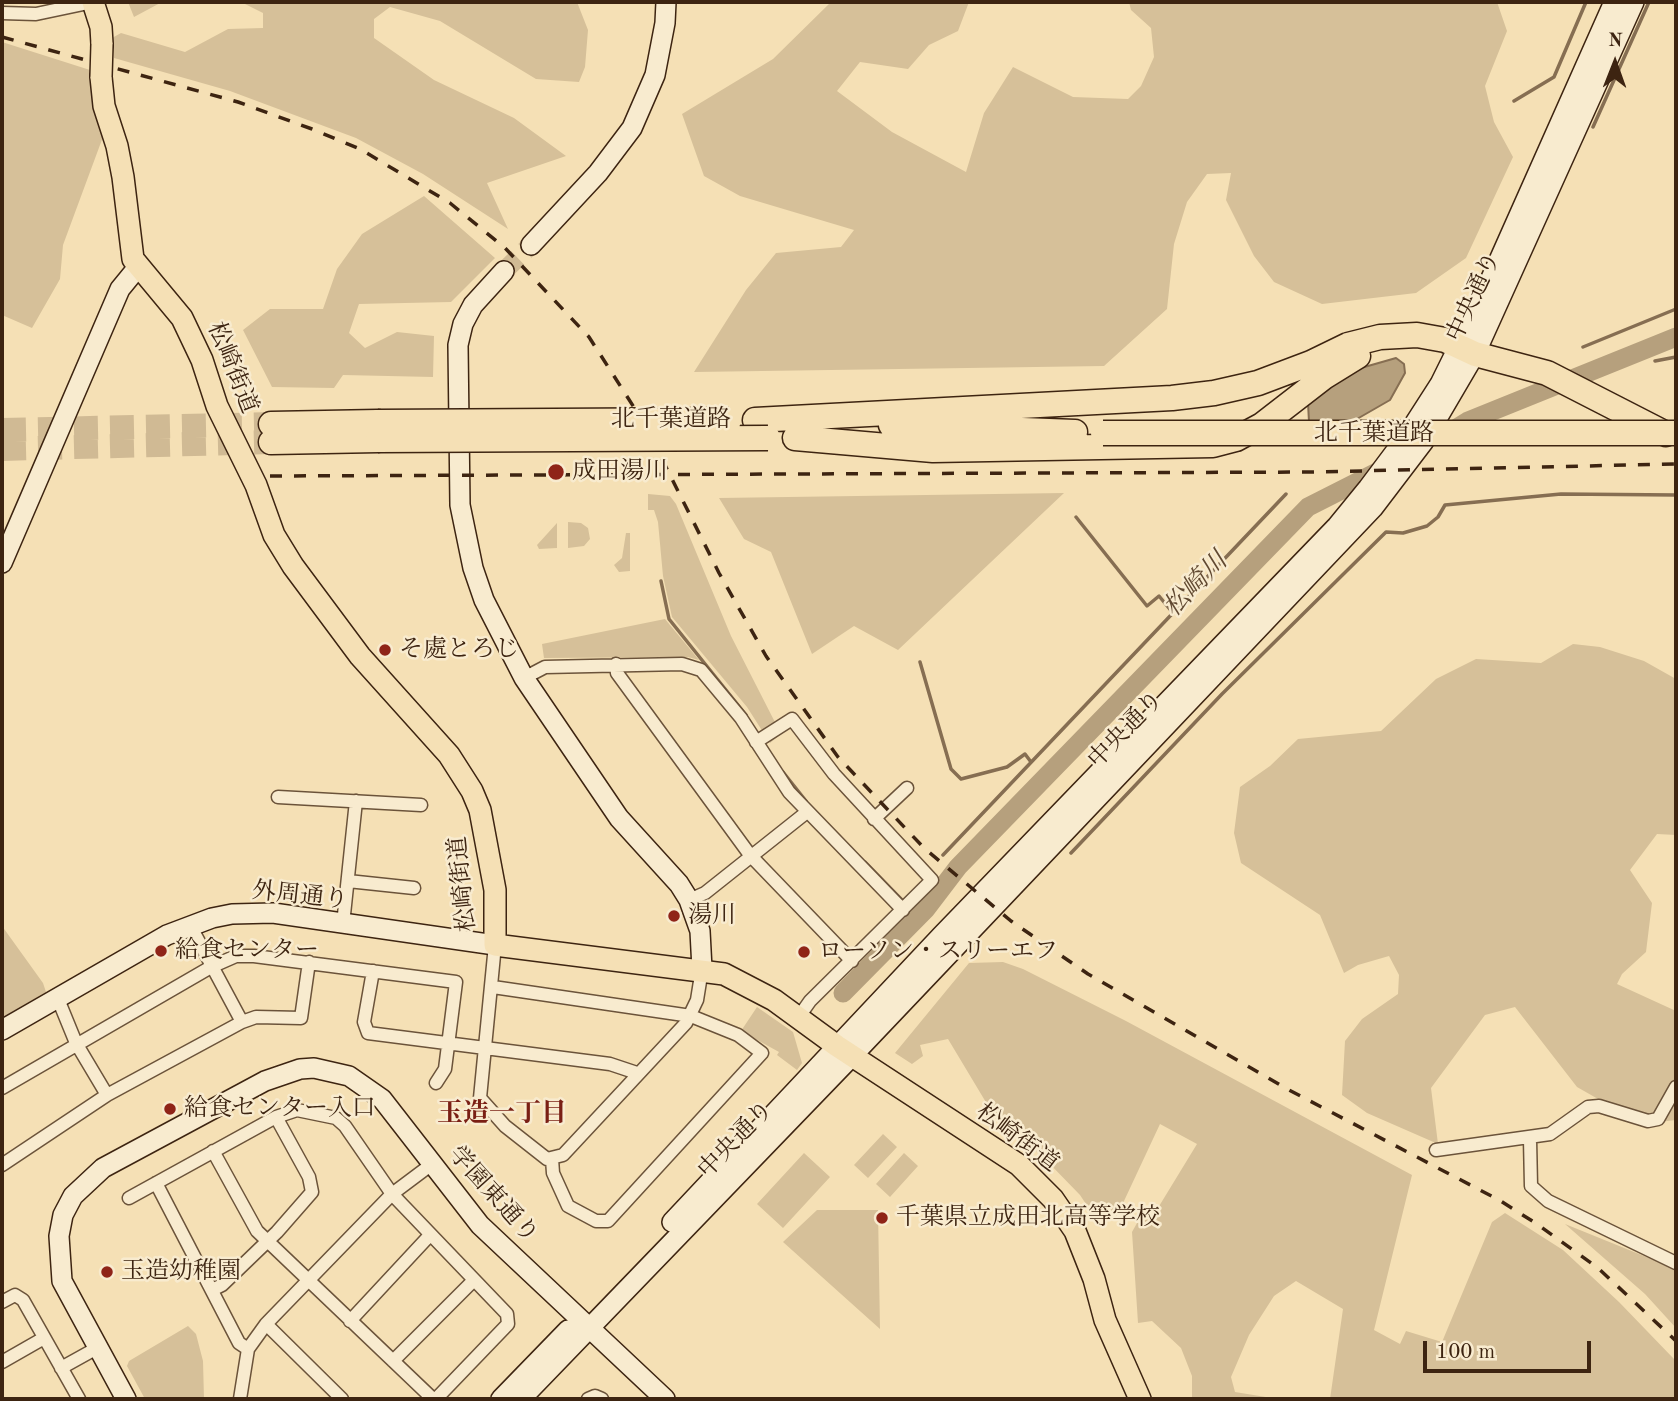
<!DOCTYPE html>
<html>
<head>
<meta charset="utf-8">
<style>
  body { margin:0 }
  #map { position:relative; width:1678px; height:1401px; overflow:hidden; background:#f5e0b5; font-family:"Old Standard TT",serif }
  canvas { display:block }
  .frame { position:absolute; inset:0; border:4px solid #3d2411; pointer-events:none }
  .north { position:absolute; left:1580px; top:28px; width:70px; height:70px; -webkit-text-stroke:5px #f8ebcf; paint-order:stroke; rotate:1deg; font-size:19px; font-weight:700; line-height:28px; text-align:center; color:#3d2411 }
  .north::after { content:''; display:block; margin:auto; width:24px; height:32px; background:#3d2411; clip-path:polygon(50% 0,100% 100%,50% 72%,0 100%) }
  .scale { position:absolute; left:1423px; top:1341px; width:168px; height:32px; box-sizing:border-box; border:4px solid #3d2411; border-top:0; padding-left:9px; font-size:21px; line-height:24px; white-space:nowrap; color:#3d2411; -webkit-text-stroke:5px #f8ebcf; paint-order:stroke }
</style>
</head>
<body>
<div id="map">
<canvas width="1678" height="1401"></canvas>
<div class="frame"></div>
<div class="north">N</div>
<div class="scale">100 m</div>
</div>
<script>
const ctx = document.querySelector('canvas').getContext('2d');
ctx.lineJoin = 'round';
function fillPath(path, color) {
  ctx.fillStyle = color;
  ctx.fill(path, 'evenodd');
}
function shape(rows) {
  const path = new Path2D();
  for (const r of rows) {
    path.moveTo(r[0], r[1]);
    for (let i = 2; i < r.length; i += 2) path.lineTo(r[i], r[i + 1]);
  }
  return path;
}
function trace(path, color, width, dash) {
  ctx.strokeStyle = color;
  ctx.lineWidth = width;
  ctx.lineCap = dash ? 'butt' : 'round';
  ctx.setLineDash(dash || []);
  ctx.stroke(path);
}
function drawText(font, color, halo, rows, align = 'center') {
  ctx.font = font + ' "Old Standard TT","Noto Serif JP",serif';
  ctx.lineWidth = 5;
  ctx.setLineDash([]);
  ctx.textBaseline = 'middle';
  ctx.strokeStyle = halo;
  ctx.fillStyle = color;
  for (const [text, x, y, turn = 0] of rows) {
    ctx.save();
    ctx.translate(x, y);
    ctx.rotate((+turn || 0) * Math.PI / 180);
    ctx.textAlign = isNaN(turn) ? turn : align;
    if (halo) ctx.strokeText(text, 0, 0);
    ctx.fillText(text, 0, 0);
    ctx.restore();
  }
}
fillPath(shape([
  [128,2,162,2,134,17],
  [241,2,577,2,588,30,585,67,579,82,536,79,440,21,390,7,374,19,374,38,434,80,514,118,566,156,487,183,508,229,423,174,356,138,230,91,114,58,112,38,121,33,185,52,228,29,263,28,263,13],
  [831,2,969,2,958,31,929,45,908,69,860,62,837,91,892,132,966,172,984,113,1013,67,1073,97,1128,99,1141,86,1154,57,1151,28,1131,10,1129,2,1497,2,1507,31,1485,86,1494,122,1513,157,1466,258,1416,293,1322,304,1274,282,1254,256,1226,200,1231,173,1207,174,1187,202,1174,244,1167,309,1104,366,694,372,746,290,776,253,841,247,854,230,740,196,704,176,682,114,773,59],
  [2,42,90,70,107,126,63,245,60,279,32,328,2,315],
  [424,196,495,258,451,302,359,304,349,333,365,348,397,332,434,336,433,377,343,375,334,388,272,387,243,330,270,309,323,309,337,269,362,234],
  [1064,493,898,650,854,626,812,654,771,552,744,539,719,498],
  [648,494,670,496,676,504,731,636,781,734,770,743,747,707,672,617,663,576,658,522,654,510,648,510],
  [568,522,581,523,588,528,590,539,584,546,568,548],
  [557,523,557,548,539,549,537,545],
  [626,533,630,533,630,571,619,572,614,565,622,558],
  [665,619,699,660,688,657,544,658,542,644],
  [1573,644,1600,647,1644,661,1676,679,1676,835,1657,834,1630,870,1652,903,1646,952,1622,974,1617,984,1676,1011,1676,1120,1642,1124,1577,1087,1515,1007,1485,1015,1431,1088,1438,1144,1367,1113,1342,1095,1345,1041,1362,1019,1398,994,1399,975,1389,956,1358,965,1344,973,1320,915,1241,863,1234,833,1240,787,1270,766,1298,739,1381,731,1436,679,1476,659,1541,663],
  [2,926,43,983,46,992,2,1018],
  [1003,962,1023,969,1126,1021,1412,1175,1374,1330,1400,1344,1406,1331,1442,1342,1492,1222,1505,1213,1563,1250,1619,1302,1674,1359,1676,1399,1330,1399,1343,1309,1296,1281,1274,1296,1249,1335,1231,1377,1235,1392,1278,1399,1192,1399,1192,1376,1181,1348,1152,1321,1138,1323,1132,1232,1141,1216,1150,1221,1197,1144,1160,1124,1124,1201,1121,1220,1103,1221,1094,1216,1080,1195,1045,1159,996,1119,948,1039,920,1045,923,1056,912,1064,895,1053,969,963],
  [757,1007,793,1032,802,1063,797,1070,777,1055,779,1052,741,1031],
  [883,1134,897,1147,868,1178,854,1165],
  [804,1153,830,1177,783,1228,757,1204],
  [904,1153,918,1166,890,1197,876,1184],
  [817,1210,878,1210,880,1329,783,1242],
  [1565,1224,1676,1269,1676,1328,1645,1294],
  [188,1326,196,1334,203,1361,204,1399,145,1399,127,1366,129,1361]
]), '#d6c099');
const water = shape([
  [1396,358,1404,364,1405,373,1390,400,1350,423,1309,422,1308,403,1354,370,1396,358]
]);
fillPath(water, '#b6a07d');
trace(water, '#866e52', 2);
trace(shape([
  [1514,101,1554,77,1586,2],
  [1593,127,1649,2],
  [1583,347,1676,309],
  [1655,361,1676,357],
  [1076,517,1147,606,1159,596,1173,613],
  [661,581,669,619,746,715],
  [920,662,951,769,961,779,1007,767,1025,754,1031,762],
  [783,772,806,801],
  [1071,853,1222,694,1386,532,1403,533,1427,526,1438,517,1445,505,1561,494,1676,495],
  [943,855,1286,494],
  [865,862,902,900]
]), '#866e52', 3.5);
trace(shape([
  [1447,434,1468,421,1676,337],
  [843,993,926,909,958,867,1308,507,1387,467]
]), '#b6a07d', 19);
trace(shape([
  [504,271,531,245]
]), '#d0ba94', 19, [19, 10]);
trace(shape([
  [2,430,271,424],
  [2,449,271,442]
]), '#d0ba94', 24, [24, 12]);
const street = shape([
  [2,13,36,14,93,2],
  [616,664,617,673,750,855,852,961],
  [524,678,545,667,682,664,701,670,741,718,789,792,903,910],
  [756,742,792,719,834,774,932,880,810,1001,798,1018],
  [278,797,421,805],
  [874,819,907,788],
  [348,881,414,888],
  [689,900,705,893,807,812],
  [343,924,356,801],
  [190,925,242,1022],
  [495,945,480,1098,505,1126,547,1159,563,1155,686,1023,697,1000,702,969],
  [373,971,364,1022,368,1033,610,1064,637,1073],
  [493,987,691,1016,738,1035,762,1053,608,1221,596,1221,568,1206,553,1173,552,1159],
  [58,999,76,1043,107,1095],
  [2,1088,211,967,236,956,254,956,456,982,445,1069,436,1083],
  [1530,1139,1531,1186,1548,1201,1676,1263],
  [1436,1150,1550,1134,1588,1107,1599,1106,1648,1121,1658,1119,1676,1087],
  [213,1151,257,1231,433,1399],
  [2,1165,107,1095,242,1022,256,1017,301,1018,309,962],
  [156,1183,239,1343,248,1349],
  [129,1198,276,1117,297,1110,336,1118,345,1126,392,1194,507,1314,508,1324,436,1399],
  [212,1290,222,1285,277,1232,312,1192,309,1177,276,1117],
  [2,1302,15,1295,23,1300,79,1399],
  [350,1321,430,1235],
  [266,1324,342,1399],
  [393,1361,474,1280],
  [2,1362,44,1338],
  [61,1368,97,1348],
  [240,1399,248,1349,266,1324,392,1194,432,1164],
  [588,1399,595,1396,602,1399]
]);
const secondary = shape([
  [531,245,598,173,632,128,655,75,665,23,666,2],
  [504,271,473,305,463,324,458,345,460,505,473,568,484,600,524,678,619,818,679,884,689,900,700,931,702,969],
  [2,563,120,289,138,267],
  [2,1030,167,935,212,918,232,914,273,913,495,945],
  [672,1222,941,936,1337,526,1368,488,1404,440,1440,384,1480,303,1614,2],
  [126,1399,62,1281,59,1236,63,1215,73,1196,103,1168,265,1081,300,1069,314,1068,349,1076,382,1099,480,1225,665,1399],
  [501,1399,568,1330],
  [521,1399,852,1056,1373,508,1424,441,1475,354,1634,2]
]);
const primary = shape([
  [93,2,101,27,102,44],
  [101,77,104,106,117,146,123,177,133,259,182,318,202,360,217,406,256,485,274,535,293,566,360,656,449,755,472,791,480,810,495,890,495,945,724,974,774,1000,837,1046,1019,1165,1053,1199,1075,1231,1094,1279,1105,1320,1140,1399]
]);
const highway = shape([
  [755,420,1172,398,1214,393,1258,383,1311,363,1348,345,1380,337,1417,335,1445,340,1475,354,1547,373,1666,434],
  [271,424,378,422],
  [891,425,1075,432],
  [795,438,933,450,1213,445,1236,439,1262,425,1324,377,1358,356],
  [271,442,378,440]
]);
trace(street, '#6b533a', 15);
trace(secondary, '#3d2411', 22);
trace(primary, '#3d2411', 24);
trace(highway, '#3d2411', 27);
trace(street, '#f8ebcf', 12);
trace(secondary, '#f8ebcf', 19);
trace(primary, '#f5e0b5', 21);
trace(highway, '#f5e0b5', 24);
trace(shape([
  [2,37,238,102,312,129,360,149,450,203,505,248,589,337,644,423,719,573,766,656,838,757,924,848,1011,921,1088,974,1289,1090,1499,1200,1537,1224,1598,1268,1676,1341],
  [270,476,1311,472,1676,464]
]), '#3d2411', 3.5, [12, 12]);
const primaryBridge = shape([
  [101,77,102,44]
]);
const highwayBridge = shape([
  [378,422,729,420],
  [1103,433,1676,433],
  [378,440,768,438]
]);
trace(primaryBridge, '#3d2411', 24, []);
trace(highwayBridge, '#3d2411', 27, []);
trace(primaryBridge, '#f5e0b5', 21);
trace(highwayBridge, '#f5e0b5', 24);
for (const [x, y, r, color] of [
  [556,472,9,"#8f2418"],
  [385,650,7,"#8f2418"],
  [674,916,7,"#8f2418"],
  [161,951,7,"#8f2418"],
  [804,952,7,"#8f2418"],
  [170,1109,7,"#8f2418"],
  [882,1218,7,"#8f2418"],
  [107,1272,7,"#8f2418"]
]) {
  const dot = new Path2D();
  dot.arc(x, y, r, 0, 2 * Math.PI);
  ctx.fillStyle = color;
  ctx.fill(dot);
  trace(dot, '#f8ebcf', 2.5);
}
drawText('24px', '#3d2411', '#f8ebcf', [
  ["中央通り",1474,297,-65],
  ["松崎街道",232,368,68],
  ["北千葉道路",671,420],
  ["北千葉道路",1374,434],
  ["中央通り",1126,730,-46],
  ["松崎街道",463,884,-96],
  ["外周通り",300,896,6],
  ["松崎街道",1017,1138,37],
  ["中央通り",736,1140,-46],
  ["学園東通り",493,1195,48]
]);
drawText('24px', '#3d2411', '#f8ebcf', [
  ["成田湯川",572,472],
  ["そ處とろじ",399,650],
  ["湯川",688,916],
  ["給食センター",175,951],
  ["ローソン・スリーエフ",818,952],
  ["給食センター入口",184,1109],
  ["千葉県立成田北高等学校",896,1218],
  ["玉造幼稚園",121,1272]
], 'left');
drawText('italic 26px', '#614931', '#f8ebcf', [
  ["松崎川",1196,585,-46]
]);
drawText('bold 26px', '#7a1f14', '#f8ebcf', [
  ["玉造一丁目",502,1114]
]);
</script>
</body>
</html>
